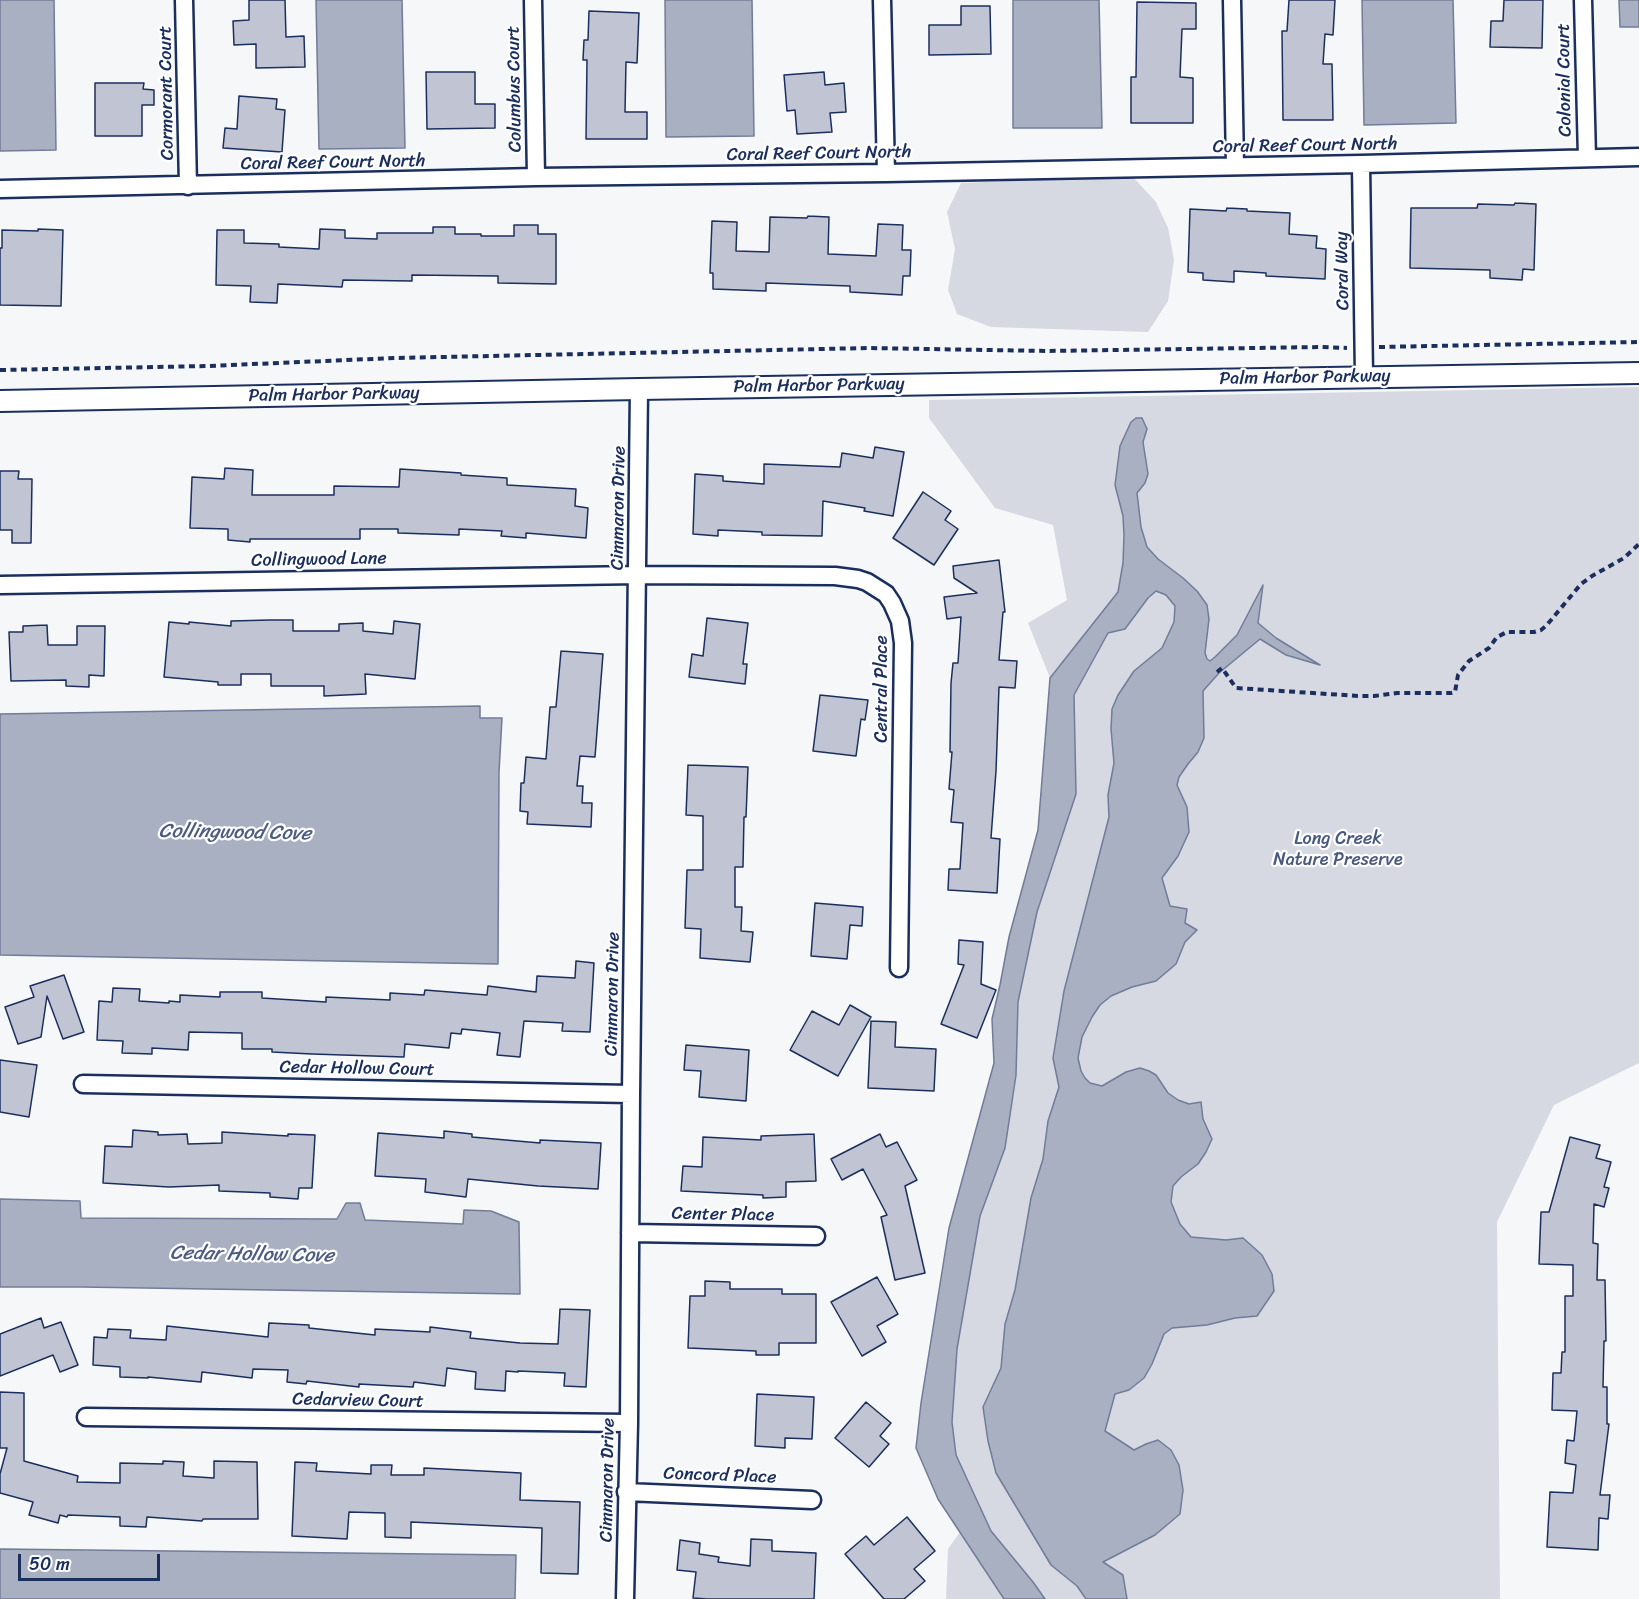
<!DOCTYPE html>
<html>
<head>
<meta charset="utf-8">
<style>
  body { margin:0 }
  #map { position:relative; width:1639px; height:1599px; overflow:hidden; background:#f6f7f9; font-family:Sriracha,sans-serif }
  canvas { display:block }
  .scale { position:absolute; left:18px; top:1554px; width:142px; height:27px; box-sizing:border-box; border:3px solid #1b2f5e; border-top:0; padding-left:8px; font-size:18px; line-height:21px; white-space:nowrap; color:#1b2f5e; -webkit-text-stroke:4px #fff; paint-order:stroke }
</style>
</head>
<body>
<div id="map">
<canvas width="1639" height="1599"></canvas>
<div class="scale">50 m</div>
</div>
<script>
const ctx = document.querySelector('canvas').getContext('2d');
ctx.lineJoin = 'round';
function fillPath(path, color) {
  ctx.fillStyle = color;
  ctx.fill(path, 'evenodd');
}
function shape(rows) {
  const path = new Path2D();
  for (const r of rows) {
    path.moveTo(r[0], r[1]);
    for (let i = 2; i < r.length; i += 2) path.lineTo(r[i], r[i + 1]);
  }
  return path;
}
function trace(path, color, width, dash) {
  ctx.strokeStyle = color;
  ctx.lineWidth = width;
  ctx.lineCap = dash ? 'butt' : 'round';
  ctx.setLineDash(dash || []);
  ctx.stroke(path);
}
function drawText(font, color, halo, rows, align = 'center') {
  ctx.font = font + ' Sriracha,sans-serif';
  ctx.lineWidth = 4.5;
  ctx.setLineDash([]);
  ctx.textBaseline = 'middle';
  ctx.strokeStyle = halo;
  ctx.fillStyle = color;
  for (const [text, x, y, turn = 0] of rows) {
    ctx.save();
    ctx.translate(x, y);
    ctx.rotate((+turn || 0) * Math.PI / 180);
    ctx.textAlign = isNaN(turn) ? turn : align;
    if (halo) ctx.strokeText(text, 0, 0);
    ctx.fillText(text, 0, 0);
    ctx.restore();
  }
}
fillPath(shape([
  [1132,176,1156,202,1168,228,1174,260,1168,301,1148,332,991,327,957,314,948,290,955,249,947,212,961,183],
  [1639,387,1639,1063,1554,1105,1497,1222,1500,1599,1127,1599,1123,1575,1102,1562,1126,1549,1145,1444,1134,1450,1104,1431,1115,1394,1129,1390,1152,1364,1164,1334,1172,1328,1207,1325,1235,1318,1257,1316,1243,1238,1226,1240,1191,1237,1180,1224,1171,1202,1173,1186,1181,1177,1190,1170,1059,1084,1015,1290,1005,1324,1001,1368,983,1407,988,1440,996,1473,1051,1565,1077,1586,1086,1599,1045,1599,1033,1582,991,1531,956,1455,952,1422,957,1349,980,1216,1005,1148,1016,1075,1016,1070,992,1019,1000,985,1009,937,1038,830,1050,678,1028,623,1067,600,1053,525,995,508,929,418,929,400],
  [960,1532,1004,1599,946,1599,948,1549]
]), '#d6d9e2');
const water = shape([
  [0,0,54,0,56,150,0,151,0,0],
  [316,0,402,0,405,148,319,149,316,0],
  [665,0,752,0,754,136,666,137,665,0],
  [1013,0,1099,0,1102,128,1013,128,1013,0],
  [1362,0,1453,0,1456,123,1364,125,1362,0],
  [1619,0,1639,0,1639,27,1620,27,1619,0],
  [1136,418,1142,418,1147,429,1143,442,1148,474,1145,483,1137,493,1141,527,1147,547,1158,559,1183,578,1197,591,1207,605,1209,619,1205,653,1207,659,1210,661,1215,657,1237,635,1263,585,1258,623,1276,638,1320,665,1286,655,1260,639,1219,673,1203,691,1204,738,1198,752,1188,764,1179,777,1177,785,1187,807,1189,832,1178,856,1162,878,1170,906,1187,909,1185,923,1197,930,1185,942,1176,964,1156,981,1132,987,1111,996,1100,1005,1092,1017,1082,1037,1078,1058,1081,1071,1085,1078,1090,1083,1102,1086,1126,1072,1140,1068,1149,1071,1156,1075,1168,1093,1178,1100,1189,1104,1201,1102,1203,1119,1212,1139,1206,1152,1198,1164,1181,1177,1173,1186,1171,1202,1180,1224,1191,1237,1226,1240,1243,1238,1262,1255,1272,1274,1274,1291,1257,1316,1235,1318,1207,1325,1172,1328,1164,1334,1152,1364,1144,1378,1129,1390,1115,1394,1105,1431,1134,1450,1146,1444,1158,1440,1171,1450,1179,1465,1183,1490,1180,1514,1155,1535,1103,1562,1123,1575,1127,1599,1086,1599,1077,1586,1051,1565,996,1473,988,1441,983,1407,1001,1368,1005,1324,1015,1290,1031,1198,1043,1159,1048,1121,1059,1087,1053,1058,1064,991,1109,817,1108,795,1114,763,1111,729,1112,709,1118,695,1134,671,1162,648,1174,622,1175,606,1166,595,1156,591,1148,598,1125,629,1108,633,1074,695,1076,794,1037,912,1018,1002,1016,1075,1005,1148,980,1216,957,1349,952,1422,956,1455,991,1531,1033,1582,1045,1599,1004,1599,938,1499,916,1448,921,1403,949,1228,994,1063,992,1019,1000,985,1009,937,1038,830,1050,678,1118,592,1123,563,1124,535,1123,516,1115,485,1120,446,1131,422,1136,418],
  [480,706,480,718,502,718,499,772,498,964,0,955,0,714,480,706],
  [0,1199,80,1201,81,1218,337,1219,346,1203,360,1203,365,1220,463,1224,464,1210,491,1211,519,1222,520,1294,82,1287,0,1287,0,1199],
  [0,1549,516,1555,515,1599,0,1599,0,1549]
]);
fillPath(water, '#a9b0c1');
trace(water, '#707c99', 1.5);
const building = shape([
  [249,0,285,0,286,37,304,36,305,67,256,68,256,44,234,45,233,21,249,20,249,0],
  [1289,0,1335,0,1333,35,1325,34,1323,64,1332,64,1333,120,1283,120,1282,31,1287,31,1289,0],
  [1504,0,1543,0,1542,48,1490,47,1491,21,1503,21,1504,0],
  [1137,2,1196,3,1196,29,1182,29,1180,77,1193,78,1193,123,1131,123,1131,77,1136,77,1137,2],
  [961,6,990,6,991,54,929,55,929,25,961,25,961,6],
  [589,11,639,13,637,63,626,62,625,112,647,112,647,139,586,139,587,60,583,60,584,40,588,40,589,11],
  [426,72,475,72,475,104,495,104,495,128,427,129,426,72],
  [824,72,825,85,844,83,846,112,830,113,832,132,797,134,795,110,787,111,784,75,824,72],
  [95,83,144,83,143,89,154,90,154,105,142,105,142,136,95,136,95,83],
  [239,96,277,99,276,109,285,110,282,152,223,148,225,128,237,129,239,96],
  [1515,203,1536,204,1534,270,1523,269,1522,280,1490,278,1490,270,1410,268,1411,208,1477,208,1478,204,1514,205,1515,203],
  [1227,208,1247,209,1247,211,1290,213,1289,234,1317,236,1316,248,1326,249,1325,279,1266,276,1266,273,1234,271,1234,282,1203,280,1203,273,1188,272,1190,209,1226,211,1227,208],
  [808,216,829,217,828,254,876,256,878,224,903,225,902,250,911,250,910,276,903,276,902,295,850,292,850,286,766,283,766,291,713,289,713,273,710,273,712,221,737,222,736,251,769,252,770,217,807,218,808,216],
  [514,225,538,225,538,234,556,234,556,284,498,283,498,276,412,275,412,281,343,280,342,287,278,284,277,303,250,302,251,286,216,285,217,230,244,230,244,243,279,244,279,247,319,249,320,229,345,230,345,238,377,239,377,233,433,233,433,227,455,227,455,234,481,234,481,236,514,236,514,225],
  [38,229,63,230,61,306,0,305,0,248,2,248,2,230,38,231,38,229],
  [875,447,904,452,893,516,864,511,865,508,823,501,822,536,762,535,762,532,718,530,718,536,693,534,695,474,723,476,723,481,764,484,764,464,840,467,842,453,873,458,875,447],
  [225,468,253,470,252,495,334,495,334,486,399,487,400,469,461,473,461,475,507,478,507,485,576,489,575,506,588,508,586,538,526,533,526,538,501,536,502,531,459,529,459,535,398,533,398,529,360,529,360,539,250,539,250,542,228,540,228,529,190,528,192,477,224,479,225,468],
  [0,471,19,471,18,479,32,479,31,543,12,543,12,530,0,530,0,471],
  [923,492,951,511,945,520,958,529,934,565,893,538,923,492],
  [999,560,1005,612,1003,612,999,660,1017,661,1015,688,999,687,996,771,991,838,1000,839,997,893,948,890,949,869,960,869,963,823,951,822,954,790,949,789,952,752,950,752,951,683,953,663,958,663,961,617,947,619,944,597,977,593,954,578,953,566,999,560],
  [707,618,748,623,743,664,747,664,745,684,689,677,692,654,703,656,707,618],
  [270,620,293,620,293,631,339,631,339,624,363,623,363,631,393,634,394,621,420,624,415,679,365,674,366,694,324,696,324,686,271,686,271,674,241,674,241,685,218,685,218,682,164,677,169,622,189,624,189,622,231,626,231,621,270,620],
  [47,625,48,645,77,645,77,626,105,626,104,676,89,675,89,687,66,686,66,680,11,681,9,632,23,632,23,626,47,625],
  [561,651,603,654,595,757,580,756,577,786,583,786,582,803,592,803,591,827,527,824,528,812,520,811,521,783,524,783,526,757,546,759,550,707,556,707,561,651],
  [820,695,868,700,865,720,861,719,856,756,813,751,820,695],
  [688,765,748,767,746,817,744,817,743,867,735,867,735,907,742,907,741,931,753,932,750,962,700,958,701,929,685,928,687,870,703,870,703,816,686,815,688,765],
  [815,903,863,907,862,926,850,925,847,959,811,956,815,903],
  [959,940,983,942,981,984,996,990,977,1038,941,1024,964,965,958,964,959,940],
  [576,961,594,963,590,1032,562,1031,563,1023,524,1021,520,1057,497,1055,500,1033,462,1029,461,1034,451,1033,449,1048,405,1044,404,1057,312,1054,272,1052,272,1049,242,1049,242,1033,189,1032,188,1050,152,1048,152,1054,122,1053,123,1041,97,1040,99,1001,112,1002,113,988,140,989,139,1001,169,1003,169,1001,180,1002,180,995,220,997,220,992,262,992,262,998,326,1002,326,997,390,1000,390,993,424,995,425,990,487,995,488,986,536,992,537,976,575,978,576,961],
  [64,975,84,1032,63,1039,47,996,41,1037,18,1044,5,1007,34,997,30,986,64,975],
  [850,1005,871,1017,838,1076,790,1050,812,1011,839,1025,850,1005],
  [871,1021,896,1022,895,1047,936,1049,934,1091,868,1088,871,1021],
  [686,1045,749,1050,746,1101,699,1097,701,1071,684,1070,686,1045],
  [0,1060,37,1065,29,1117,0,1112,0,1060],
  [133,1130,158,1132,158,1135,187,1134,188,1144,222,1143,222,1132,288,1136,288,1134,315,1135,312,1188,299,1188,298,1199,270,1197,270,1193,219,1191,219,1185,169,1187,103,1183,105,1146,132,1147,133,1130],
  [444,1131,472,1134,472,1137,540,1143,540,1140,601,1143,598,1189,538,1186,468,1179,466,1197,425,1192,426,1179,375,1176,378,1133,444,1138,444,1131],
  [814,1134,816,1181,786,1182,786,1197,763,1198,763,1195,681,1191,683,1166,702,1167,703,1137,761,1140,761,1136,814,1134],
  [880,1134,886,1147,897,1142,917,1180,905,1186,925,1273,895,1280,881,1217,887,1215,863,1169,842,1180,831,1159,880,1134],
  [1570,1137,1600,1145,1596,1158,1611,1162,1604,1187,1609,1188,1604,1207,1594,1204,1593,1243,1598,1244,1597,1280,1605,1280,1606,1341,1604,1341,1603,1387,1607,1387,1607,1424,1609,1424,1600,1495,1610,1495,1608,1519,1599,1518,1598,1550,1547,1547,1550,1492,1573,1493,1576,1465,1565,1463,1567,1440,1574,1441,1577,1411,1552,1410,1553,1373,1561,1373,1562,1352,1565,1352,1565,1296,1573,1296,1573,1265,1539,1264,1541,1212,1549,1212,1570,1137],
  [877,1277,898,1314,877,1326,886,1342,862,1356,831,1302,877,1277],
  [705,1281,730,1282,730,1289,782,1289,782,1294,816,1294,816,1343,779,1343,779,1355,756,1355,756,1351,688,1348,690,1296,705,1296,705,1281],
  [560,1309,590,1310,586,1387,564,1386,565,1373,518,1371,518,1372,506,1371,505,1391,475,1389,476,1372,447,1368,445,1386,414,1382,413,1387,359,1384,359,1387,307,1381,306,1384,287,1382,288,1370,253,1369,252,1378,202,1372,201,1382,148,1377,148,1378,120,1377,120,1367,93,1365,94,1337,107,1338,108,1329,131,1330,130,1338,166,1340,167,1326,268,1337,269,1323,309,1325,309,1328,375,1335,375,1329,430,1332,430,1327,471,1332,470,1338,520,1343,558,1344,560,1309],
  [41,1318,44,1328,61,1322,78,1365,60,1372,53,1355,0,1376,0,1334,41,1318],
  [0,1392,24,1393,24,1461,78,1476,77,1482,120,1483,120,1463,163,1464,163,1461,184,1462,183,1476,214,1478,214,1461,257,1462,258,1519,203,1519,202,1521,147,1517,146,1527,120,1526,120,1517,68,1515,67,1517,60,1515,58,1523,29,1515,33,1502,0,1493,0,1474,7,1448,0,1448,0,1392],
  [757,1394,814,1397,812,1439,785,1438,785,1448,755,1446,757,1394],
  [866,1402,891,1423,880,1436,889,1444,869,1467,835,1438,866,1402],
  [295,1462,317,1463,316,1471,371,1474,371,1465,392,1465,391,1475,424,1475,424,1468,521,1473,520,1500,580,1502,578,1574,541,1573,542,1528,411,1522,411,1538,385,1537,385,1513,349,1512,347,1539,292,1536,295,1462],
  [907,1517,935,1551,914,1569,925,1581,904,1599,884,1599,845,1554,866,1536,874,1545,907,1517],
  [751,1539,772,1540,772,1551,816,1553,814,1599,707,1599,693,1598,696,1572,677,1570,680,1540,700,1543,699,1554,719,1557,718,1562,750,1566,751,1539]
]);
fillPath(building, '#c0c4d3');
trace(building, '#1b2f5e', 1.5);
const minor = shape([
  [184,0,188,186],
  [533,0,536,177],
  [882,0,886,173],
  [1232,0,1235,166],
  [1583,0,1587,158],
  [1361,164,1364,377],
  [0,189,536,177,886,173,1361,164,1639,157],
  [0,585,638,575,835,576,858,579,867,582,886,594,892,603,900,621,903,643,899,968],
  [83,1084,631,1094],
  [630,1233,816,1236],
  [86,1417,629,1423],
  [626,1492,812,1500],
  [625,1599,629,1423,631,1094,639,389]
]);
const tertiary = shape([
  [0,401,639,389,1639,373]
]);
trace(minor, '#1b2f5e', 21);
trace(tertiary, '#1b2f5e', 24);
trace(shape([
  [1379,347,1639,342],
  [0,370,208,366,394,358,869,348,1047,351,1322,347,1347,348],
  [1217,672,1222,668,1236,688,1359,696,1374,696,1397,693,1451,693,1455,692,1458,675,1469,661,1489,648,1497,637,1507,632,1534,632,1541,630,1546,626,1581,584,1592,576,1624,558,1639,544]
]), '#1b2f5e', 4, [6, 4.5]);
trace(minor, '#fff', 16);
trace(tertiary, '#fff', 20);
drawText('18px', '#1b2f5e', '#fff', [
  ["Colonial Court",1565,80,-91],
  ["Columbus Court",515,89,-91],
  ["Cormorant Court",167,93,-91],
  ["Coral Reef Court North",1305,146,-1],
  ["Coral Reef Court North",819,154,-1],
  ["Coral Reef Court North",333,163,-1],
  ["Coral Way",1343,271,-91],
  ["Palm Harbor Parkway",1305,378,-1],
  ["Palm Harbor Parkway",819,386,-1],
  ["Palm Harbor Parkway",334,395,-1],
  ["Cimmaron Drive",619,508,-89],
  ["Collingwood Lane",319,560,-1],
  ["Central Place",882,689,-90],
  ["Cimmaron Drive",613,994,-89],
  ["Cedar Hollow Court",357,1069,1],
  ["Center Place",723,1215,1],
  ["Cedarview Court",358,1401,1],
  ["Concord Place",720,1476,2],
  ["Cimmaron Drive",608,1480,-89]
]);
drawText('18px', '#4a5a7f', '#fff', [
  ["Long Creek",1338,839],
  ["Nature Preserve",1338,860]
]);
drawText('italic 20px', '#4d5c81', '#fff', [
  ["Collingwood Cove",235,833,1],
  ["Cedar Hollow Cove",252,1255,1]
]);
</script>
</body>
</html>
